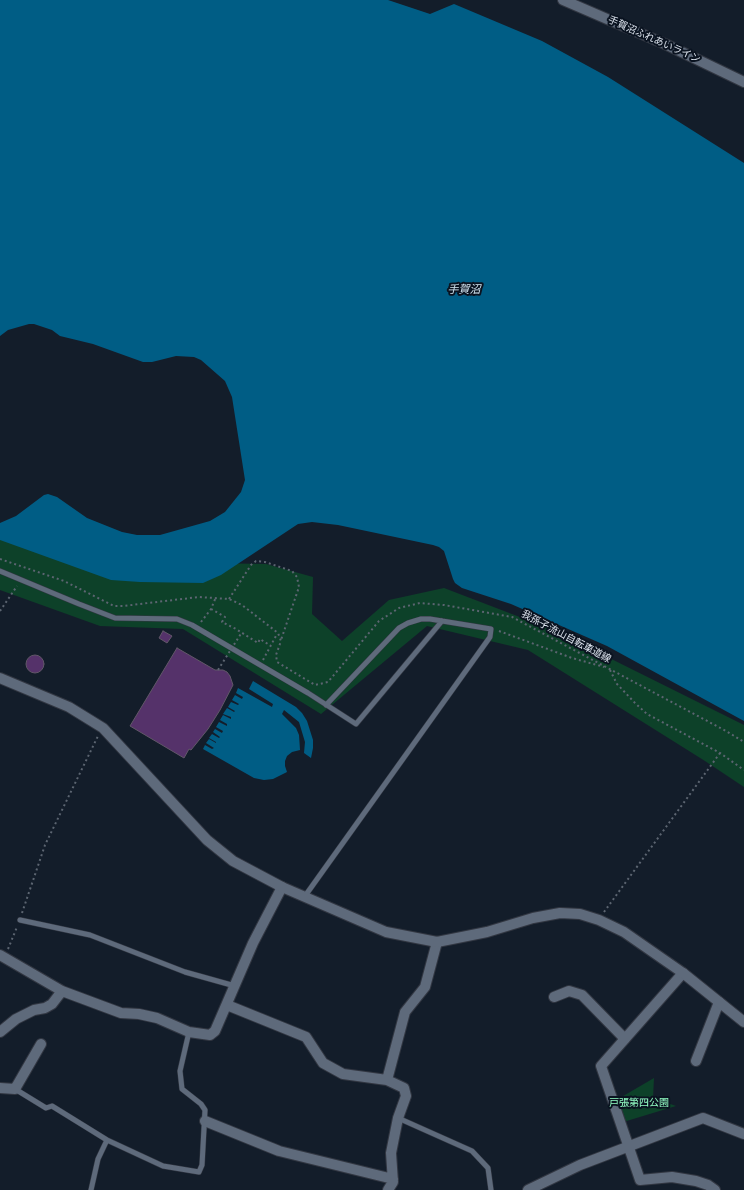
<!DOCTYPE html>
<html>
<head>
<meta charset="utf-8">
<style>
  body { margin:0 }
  canvas { display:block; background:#131d2a }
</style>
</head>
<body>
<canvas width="744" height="1190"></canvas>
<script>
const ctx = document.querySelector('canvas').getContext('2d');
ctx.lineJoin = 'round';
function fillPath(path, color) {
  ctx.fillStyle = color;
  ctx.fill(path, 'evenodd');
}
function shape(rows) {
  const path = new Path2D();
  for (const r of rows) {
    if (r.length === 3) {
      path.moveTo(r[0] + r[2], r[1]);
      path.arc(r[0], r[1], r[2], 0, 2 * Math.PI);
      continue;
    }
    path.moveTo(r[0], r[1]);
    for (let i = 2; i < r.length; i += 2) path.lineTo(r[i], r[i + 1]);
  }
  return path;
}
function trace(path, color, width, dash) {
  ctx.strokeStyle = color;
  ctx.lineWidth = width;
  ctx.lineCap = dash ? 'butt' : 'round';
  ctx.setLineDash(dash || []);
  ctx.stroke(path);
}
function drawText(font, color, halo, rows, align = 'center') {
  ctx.font = font + ' "DejaVu Sans","Noto Sans JP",sans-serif';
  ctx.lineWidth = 4;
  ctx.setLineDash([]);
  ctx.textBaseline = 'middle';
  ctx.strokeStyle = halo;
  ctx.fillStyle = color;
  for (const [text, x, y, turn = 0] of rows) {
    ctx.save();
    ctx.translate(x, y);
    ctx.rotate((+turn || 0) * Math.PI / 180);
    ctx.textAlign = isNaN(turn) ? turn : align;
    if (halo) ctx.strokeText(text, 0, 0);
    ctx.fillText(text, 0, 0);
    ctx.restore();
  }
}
fillPath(shape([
  [0,537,75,561,266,564,313,577,312,614,342,641,389,600,444,588,551,629,744,725,744,787,705,761,528,650,427,626,321,714,183,629,100,626,0,590],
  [654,1078,653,1098,676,1106,620,1123,613,1102]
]), '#0d4129');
fillPath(shape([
  [0,0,388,0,430,14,454,4,542,41,608,77,744,163,744,721,607,646,511,604,462,588,455,583,453,579,444,551,439,547,433,545,338,525,312,522,298,524,221,575,203,583,140,582,111,580,0,540,0,523,16,516,44,495,48,494,57,497,87,518,122,532,137,535,160,535,210,521,225,512,241,492,245,480,232,397,225,381,201,360,194,357,176,356,152,362,143,362,93,344,60,336,52,330,34,324,29,324,8,330,0,336],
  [253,681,296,707,302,713,307,721,313,740,313,748,311,758,304,753,305,742,299,722,284,710,282,714,296,728,299,735,300,750,292,752,287,756,285,761,285,766,287,772,273,779,264,780,254,778,203,749,205,745,212,749,214,748,206,743,209,739,216,743,216,742,209,738,212,734,219,738,220,737,213,732,215,729,222,733,223,731,216,727,219,722,227,726,227,724,220,720,223,715,231,719,231,717,223,714,227,708,234,712,235,711,228,707,231,702,238,705,239,704,232,700,235,695,242,699,243,697,236,693,238,688,272,707,273,704,249,689]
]), '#005d85');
const building = shape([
  [163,631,172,636,167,643,159,638,163,631],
  [177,648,215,670,223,670,227,672,230,676,233,685,220,710,208,729,191,750,189,749,184,758,130,726,177,648],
  [35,664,9]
]);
fillPath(building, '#55326a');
trace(building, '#615768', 1);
const service = shape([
  [0,571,79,604,115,618,177,619,192,625,308,693,356,724,442,621],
  [305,896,490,637,491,629,430,619,421,619,408,623,399,628,326,705],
  [20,920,90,935,185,972,235,986],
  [15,1089,46,1108,52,1106,107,1140,163,1166,199,1172,202,1165,205,1110,201,1104,182,1089,180,1071,189,1032],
  [398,1118,472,1151,488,1168,491,1190],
  [91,1190,98,1159,107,1140]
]);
const minor = shape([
  [0,955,62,991,121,1013,139,1014,157,1018,189,1032,210,1035,215,1031,253,943,282,887],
  [683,973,601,1066,640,1180,672,1177,696,1181,708,1185,715,1190],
  [554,997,569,991,582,995,625,1039],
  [227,1005,306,1037,323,1063,343,1074,387,1080,404,1088,406,1096,398,1118,391,1153,393,1182,388,1190],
  [0,1032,16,1019,34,1010,45,1008,52,1004,62,991],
  [696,1061,719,1002],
  [387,1080,405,1012,425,987,437,942],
  [0,1088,15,1089,41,1044],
  [205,1121,279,1151,393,1179],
  [528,1190,580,1165,703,1118,744,1134]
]);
const tertiary = shape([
  [563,0,665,44,744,82],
  [0,678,69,707,103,728,207,840,233,861,282,887,386,932,437,942,487,932,533,918,560,913,580,914,599,920,624,932,683,973,744,1022]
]);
trace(service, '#323742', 6);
trace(minor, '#323742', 12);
trace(tertiary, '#323742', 12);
trace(shape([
  [0,559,64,581,114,606,123,606,199,597,229,599,242,605,278,633,281,641,276,655,277,662,315,685,328,682,379,621,399,608,420,603,444,605,512,617,726,731,744,742],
  [229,599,251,565,256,561,265,562,292,571,297,577,299,587,281,640],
  [211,609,225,617,222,622,236,629,258,643,260,639,271,646],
  [0,611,17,586],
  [201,622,211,609,216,597],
  [499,631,572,658,604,667],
  [263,660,277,634],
  [610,670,617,684,635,703,647,714,720,753,744,770],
  [604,912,720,753],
  [22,913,45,845,98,736],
  [8,949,17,927]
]), '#5c6571', 2, [2, 3]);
trace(service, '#5e6a7b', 5);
trace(minor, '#5e6a7b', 10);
trace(tertiary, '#5e6a7b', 10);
trace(shape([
  [218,670,242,632]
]), '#5c6571', 2, [2, 3]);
drawText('10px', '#dbe2ec', '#0a1320', [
  ["手賀沼ふれあいライン",654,40,24],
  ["我孫子流山自転車道線",566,637,28]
]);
drawText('10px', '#93fec4', '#0a1320', [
  ["戸張第四公園",639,1103]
]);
drawText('italic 11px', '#d4e7f3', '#0a1320', [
  ["手賀沼",464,290]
]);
</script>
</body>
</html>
